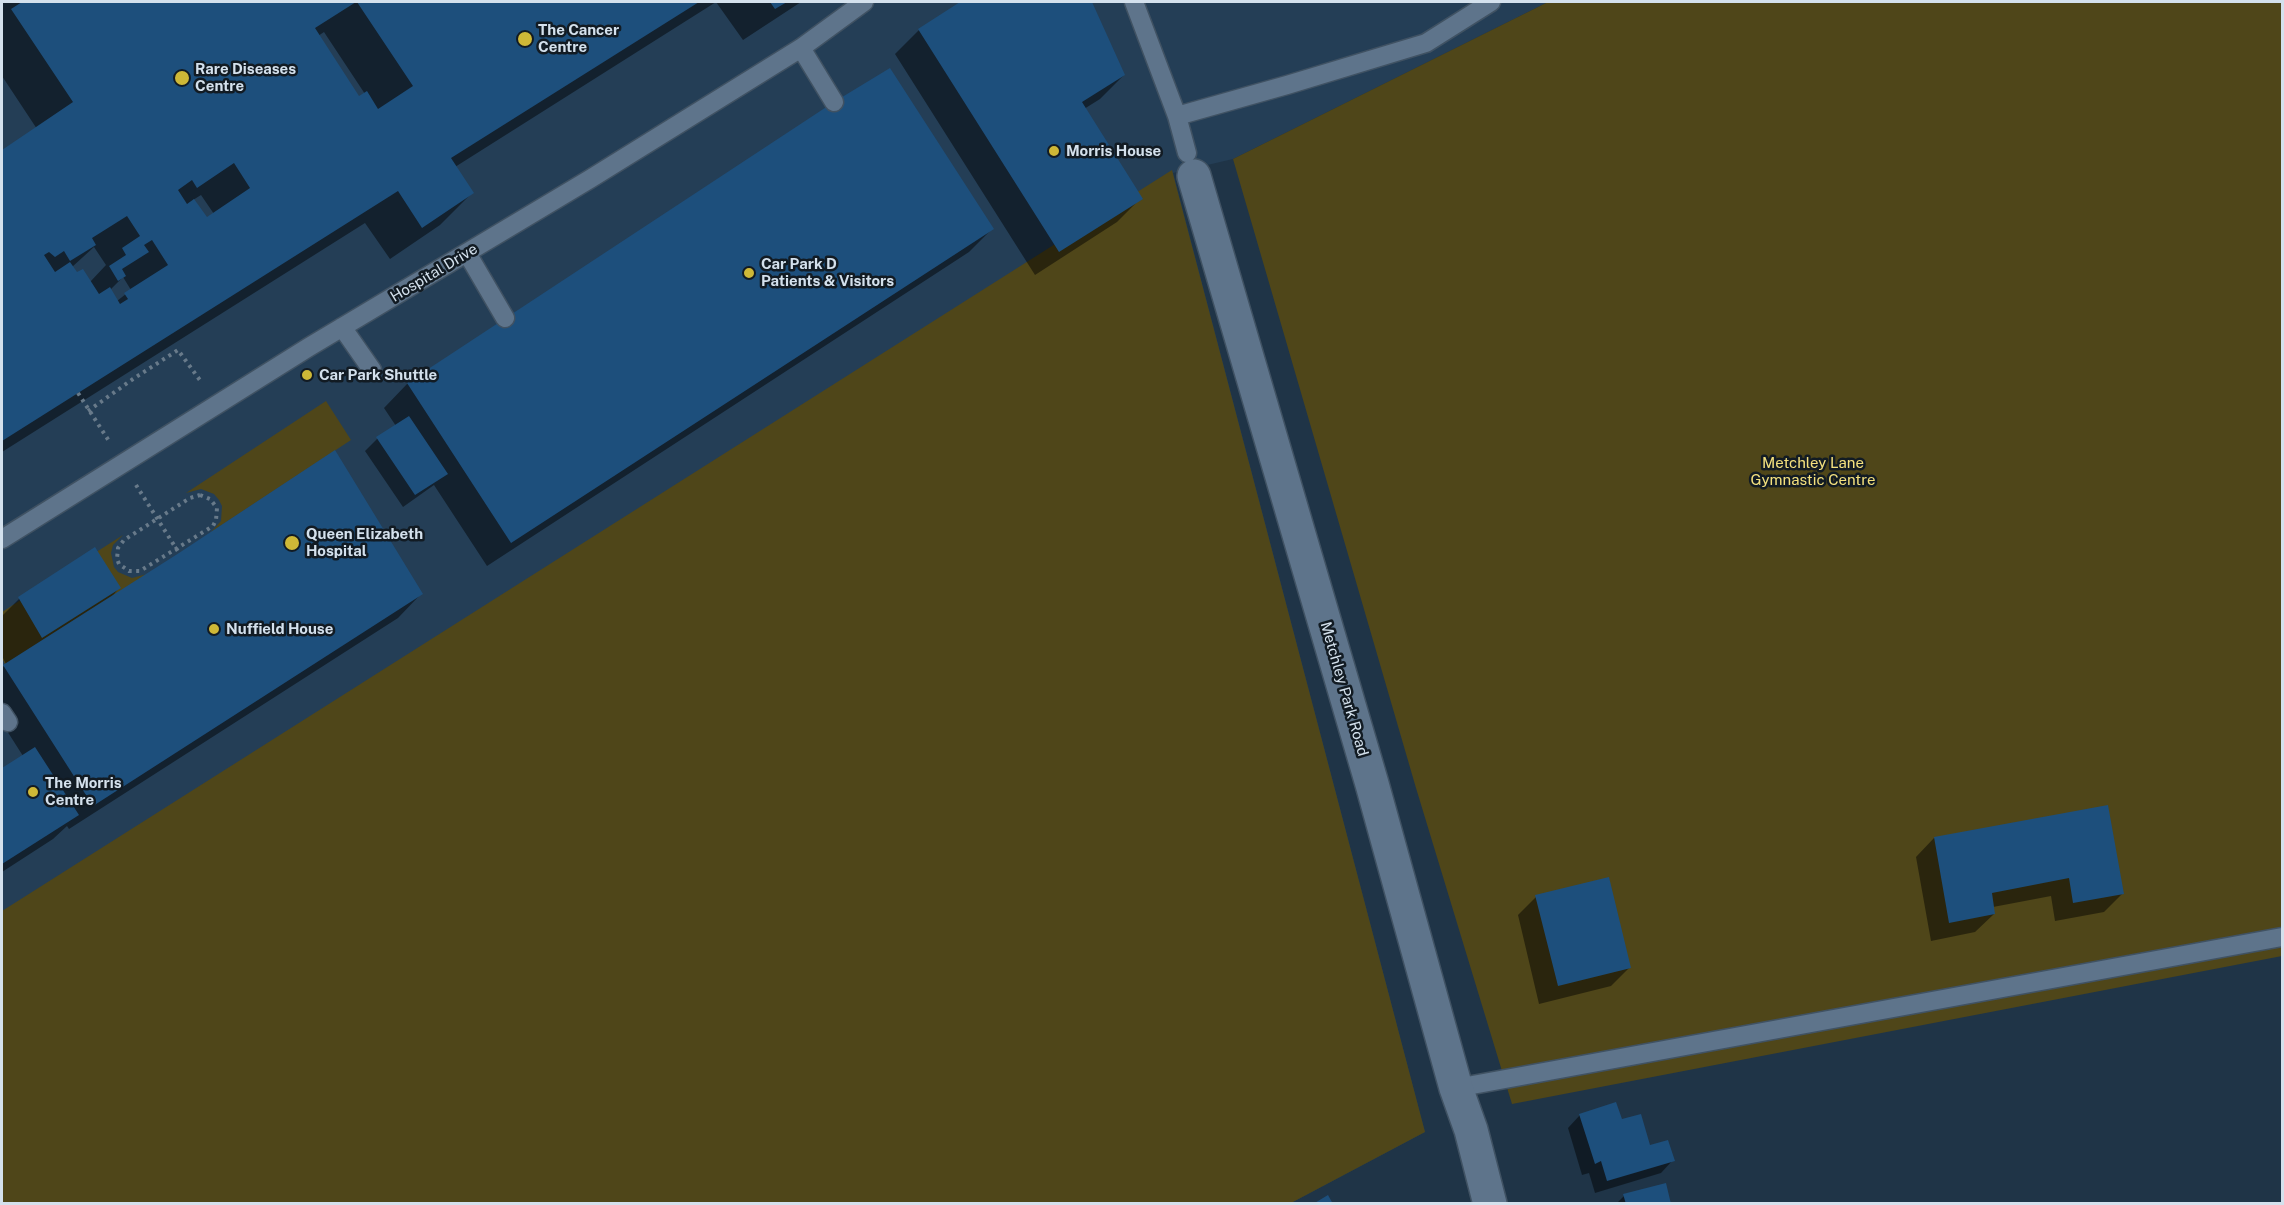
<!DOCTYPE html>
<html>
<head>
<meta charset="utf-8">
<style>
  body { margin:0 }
  #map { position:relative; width:2284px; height:1205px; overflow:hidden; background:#1f3447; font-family:"Public Sans",sans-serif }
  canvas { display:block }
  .frame { position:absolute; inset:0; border:3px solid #d4e1ed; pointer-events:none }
</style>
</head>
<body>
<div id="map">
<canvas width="2284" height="1205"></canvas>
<div class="frame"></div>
</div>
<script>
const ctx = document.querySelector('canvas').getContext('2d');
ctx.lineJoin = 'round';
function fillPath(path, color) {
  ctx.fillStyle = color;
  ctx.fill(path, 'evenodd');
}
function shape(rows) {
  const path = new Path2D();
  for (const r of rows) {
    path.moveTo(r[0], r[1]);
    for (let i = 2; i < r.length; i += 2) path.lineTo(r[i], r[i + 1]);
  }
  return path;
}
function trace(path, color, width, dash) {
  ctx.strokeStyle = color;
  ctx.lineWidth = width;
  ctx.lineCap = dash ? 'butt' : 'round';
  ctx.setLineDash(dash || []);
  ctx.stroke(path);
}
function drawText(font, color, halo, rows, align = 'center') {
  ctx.font = font + ' "Public Sans",sans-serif';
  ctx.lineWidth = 5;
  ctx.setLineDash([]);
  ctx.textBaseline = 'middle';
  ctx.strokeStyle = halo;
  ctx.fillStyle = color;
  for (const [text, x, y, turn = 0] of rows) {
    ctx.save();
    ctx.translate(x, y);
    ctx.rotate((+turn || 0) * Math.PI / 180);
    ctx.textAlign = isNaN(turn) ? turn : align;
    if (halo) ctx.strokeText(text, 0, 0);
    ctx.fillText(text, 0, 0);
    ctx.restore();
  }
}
fillPath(shape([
  [2,2,1548,2,1233,159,1173,173,1425,1132,1291,1203,2,1204]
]), '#243e56');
fillPath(shape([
  [1548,2,2282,2,2282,956,1512,1104,1416,788,1233,159],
  [1172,170,1425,1132,1291,1203,2,1204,2,911],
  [326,401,351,440,211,532,221,521,222,506,219,500,214,494,201,489,186,493],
  [123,535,113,545,111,553,114,567,118,572,132,578,147,574,5,664,2,658,2,612]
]), '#4f4619');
fillPath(shape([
  [2,2,716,2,455,167,472,193,440,225,390,259,365,223,2,452,2,152,37,129,2,76],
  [324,32,365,94,359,98,318,36],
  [201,195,214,214,206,220,193,200],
  [94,247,106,265,90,282,76,274,72,267],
  [123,277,131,290,117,301,110,290],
  [716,2,801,2,743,40],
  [962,2,1090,2,1124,75,1100,99,1084,109,1141,198,1117,222,1035,275,895,54,919,30],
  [835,103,992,229,969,252,487,566,434,485,403,507,365,451,377,439,396,426,384,408,407,384],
  [94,550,119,588,110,599,421,594,398,618,69,829,67,826,53,839,2,872,2,770,23,756,2,723,2,668,6,664,2,656,2,616,19,599],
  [1934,838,2122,894,2104,912,2055,921,2051,896,1993,907,1994,914,1975,932,1931,941,1916,857],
  [1536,897,1630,967,1611,986,1539,1004,1518,915],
  [1580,1115,1621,1121,1649,1147,1673,1160,1661,1173,1595,1193,1589,1173,1582,1175,1568,1128],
  [1624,1196,1670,1204,1616,1204]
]), '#0007');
fillPath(shape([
  [22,2,356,2,315,28,359,96,367,91,378,109,413,86,357,2,699,2,451,158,474,193,422,228,398,191,2,441,2,150,73,102,11,9],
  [234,163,250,188,207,217,194,199,187,204,178,190,192,180,197,188],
  [127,216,140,236,122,248,126,255,109,266,118,281,126,276,122,269,149,252,144,245,152,240,168,265,124,293,128,299,120,304,110,287,99,294,83,269,77,272,70,262,55,272,44,255,49,252,55,257,64,251,70,261,96,245,92,238],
  [770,2,787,2,775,9],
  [960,2,1092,2,1125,75,1082,102,1143,199,1059,252,918,29],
  [890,68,994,229,511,543,407,383,834,102],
  [409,416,448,474,415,495,376,437],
  [335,450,423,594,93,806,3,665,179,553],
  [95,547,121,588,42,638,18,597],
  [35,747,79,815,2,864,2,768],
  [2108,805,2124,894,2073,903,2069,878,1992,893,1995,914,1949,923,1934,837],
  [1609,877,1631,968,1558,986,1535,895],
  [1616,1102,1622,1119,1641,1114,1650,1145,1668,1140,1675,1161,1607,1181,1601,1161,1595,1164,1579,1114],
  [1666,1183,1671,1204,1626,1204,1623,1194],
  [1328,1195,1333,1204,1313,1204]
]), '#1d4f7c');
const lane = shape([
  [1134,2,1177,116,1187,153],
  [801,48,834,102],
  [1177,116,1287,85,1426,43,1491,2],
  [467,253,505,318],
  [342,327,372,370],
  [2,539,309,347,590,179,801,48,864,2],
  [2,713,8,722],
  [1456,1088,2282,937]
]);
const street = shape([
  [1194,176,1372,784,1456,1088,1471,1130,1490,1204]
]);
trace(lane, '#405263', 21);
trace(street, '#405263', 36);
trace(shape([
  [78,393,109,441],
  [88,411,133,379,178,350,202,383],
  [136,485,179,553],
  [200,495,210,499,217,508,216,520,213,526,140,571,129,571,119,564,117,559,118,548,124,540,190,498,200,495]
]), '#687a8a', 4, [3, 4.5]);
trace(lane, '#5e748b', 18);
trace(street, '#5e748b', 33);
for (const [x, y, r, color] of [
  [525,39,8,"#ceb837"],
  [182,78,8,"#ceb837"],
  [1054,151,6,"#ceb837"],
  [749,273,6,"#ceb837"],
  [307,375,6,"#ceb837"],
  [292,543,8,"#ceb837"],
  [214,629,6,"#ceb837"],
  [33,792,6,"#ceb837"]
]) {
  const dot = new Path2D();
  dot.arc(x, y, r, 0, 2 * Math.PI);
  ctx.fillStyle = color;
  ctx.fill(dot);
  trace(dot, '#121b23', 2);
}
drawText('bold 15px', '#d4e1ed', '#121b23', [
  ["The Cancer",538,30],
  ["Centre",538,47],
  ["Rare Diseases",195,69],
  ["Centre",195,86],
  ["Morris House",1066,151],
  ["Car Park D",761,264],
  ["Patients & Visitors",761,281],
  ["Car Park Shuttle",319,375],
  ["Queen Elizabeth",306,534],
  ["Hospital",306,551],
  ["Nuffield House",226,629],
  ["The Morris",45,783],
  ["Centre",45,800]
], 'left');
drawText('15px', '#d4e1ed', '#121b23', [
  ["Hospital Drive",434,273,-31],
  ["Metchley Park Road",1344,689,74]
]);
drawText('15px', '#f4e17e', '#121b23', [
  ["Metchley Lane",1813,463],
  ["Gymnastic Centre",1813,480]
]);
</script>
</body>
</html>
